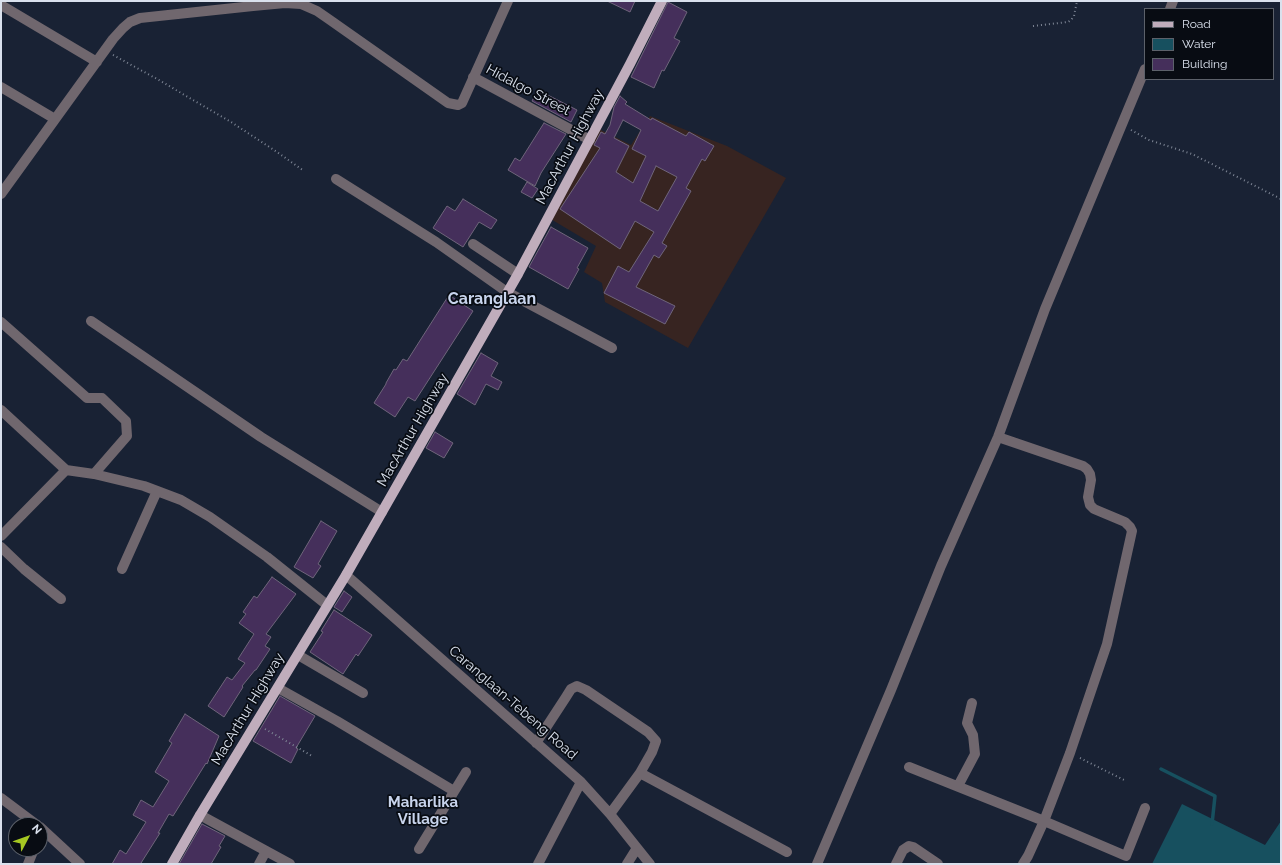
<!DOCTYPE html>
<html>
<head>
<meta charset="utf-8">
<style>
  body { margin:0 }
  #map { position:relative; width:1282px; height:865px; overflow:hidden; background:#192234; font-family:Raleway,sans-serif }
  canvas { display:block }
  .frame { position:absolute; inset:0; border:2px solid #dae1ed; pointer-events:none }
  .legend { position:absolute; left:1144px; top:8px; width:130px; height:72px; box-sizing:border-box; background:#080c13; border:1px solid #5c616a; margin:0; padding:5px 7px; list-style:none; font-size:12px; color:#dae1ed }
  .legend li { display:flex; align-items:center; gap:8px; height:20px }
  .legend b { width:20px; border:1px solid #5c616a }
  .north { position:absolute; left:8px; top:817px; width:40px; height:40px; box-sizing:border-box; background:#080c13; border:1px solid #5c616a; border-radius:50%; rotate:49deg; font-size:11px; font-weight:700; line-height:16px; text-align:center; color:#dae1ed }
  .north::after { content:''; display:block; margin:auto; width:14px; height:18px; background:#a6c822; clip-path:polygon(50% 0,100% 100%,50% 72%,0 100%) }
</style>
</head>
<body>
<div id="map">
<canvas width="1282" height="865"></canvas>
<div class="frame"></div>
<ul class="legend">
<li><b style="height:5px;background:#c0adbc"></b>Road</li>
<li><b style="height:11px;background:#17505f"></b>Water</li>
<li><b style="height:11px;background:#452f5b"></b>Building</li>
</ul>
<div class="north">N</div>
</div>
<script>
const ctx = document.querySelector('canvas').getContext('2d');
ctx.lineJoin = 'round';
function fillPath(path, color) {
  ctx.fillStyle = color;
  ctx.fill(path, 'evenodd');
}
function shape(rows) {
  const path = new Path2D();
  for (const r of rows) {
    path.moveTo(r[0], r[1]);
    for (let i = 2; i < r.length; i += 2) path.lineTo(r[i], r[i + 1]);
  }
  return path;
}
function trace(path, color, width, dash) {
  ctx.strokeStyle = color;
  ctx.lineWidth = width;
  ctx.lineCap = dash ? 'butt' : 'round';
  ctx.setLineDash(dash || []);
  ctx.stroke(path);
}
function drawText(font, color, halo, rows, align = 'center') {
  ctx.font = font + ' Raleway,sans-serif';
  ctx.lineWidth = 3.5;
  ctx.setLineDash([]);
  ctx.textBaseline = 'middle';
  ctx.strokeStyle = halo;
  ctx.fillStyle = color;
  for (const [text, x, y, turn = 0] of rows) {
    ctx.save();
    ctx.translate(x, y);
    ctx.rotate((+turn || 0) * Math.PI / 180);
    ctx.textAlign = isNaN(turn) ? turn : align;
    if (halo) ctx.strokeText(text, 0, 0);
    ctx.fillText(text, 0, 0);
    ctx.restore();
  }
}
fillPath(shape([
  [650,116,727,146,786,178,688,348,605,302,602,283,584,272,596,246,549,218,599,129,631,145]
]), '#372421');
fillPath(shape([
  [1182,804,1265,845,1281,821,1281,864,1152,864]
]), '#17505f');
trace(shape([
  [1161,769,1215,796,1212,824]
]), '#17505f', 3.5);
const building = shape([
  [607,1,635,1,630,12,607,1],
  [668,2,687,12,674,38,680,41,664,71,662,70,654,88,631,77,668,2],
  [538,90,577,110,571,122,532,101,538,90],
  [620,96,627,102,625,104,651,120,652,118,686,136,689,132,714,146,705,161,702,159,686,188,691,191,662,243,667,246,659,258,654,255,636,287,675,306,665,324,604,293,618,266,629,272,654,232,635,221,620,249,560,209,600,148,594,145,601,132,605,134,610,125,614,107,620,96],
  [623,120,641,130,632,149,646,156,633,183,616,172,629,146,614,138,623,120],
  [656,166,677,177,658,211,640,201,656,166],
  [544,123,566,134,541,173,535,186,508,170,515,158,520,161,544,123],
  [527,182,538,189,532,198,521,192,527,182],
  [463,199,497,220,491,229,479,222,463,247,433,228,447,206,455,211,463,199],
  [551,227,588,248,577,268,579,269,568,289,529,267,551,227],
  [449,295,473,311,415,401,408,397,395,417,374,403,386,384,386,383,394,369,396,370,403,359,407,361,449,295],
  [481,353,498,363,491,376,502,382,498,390,486,384,475,405,457,394,481,353],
  [435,432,453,443,444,458,426,448,435,432],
  [321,521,337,531,318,564,321,566,313,578,294,567,321,521],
  [272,577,296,594,266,634,271,637,265,646,270,649,256,670,255,670,242,686,243,687,224,717,208,706,227,677,232,680,245,663,238,659,254,634,239,623,246,614,243,612,254,596,257,598,272,577],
  [344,591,352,597,342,612,334,607,344,591],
  [334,610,372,635,358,656,356,654,343,674,310,652,323,632,321,631,334,610],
  [280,696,315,716,296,748,298,749,291,763,253,741,280,696],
  [185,714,219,736,207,764,206,763,173,816,169,814,158,833,160,833,141,863,143,864,112,864,120,850,126,854,146,822,133,815,141,800,153,807,169,781,155,772,172,743,169,741,185,714],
  [202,824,225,836,219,846,221,847,211,864,179,864,202,824]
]);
fillPath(building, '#452f5b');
trace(building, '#6f657b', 1);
trace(shape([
  [1033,26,1068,22,1071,20,1074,16,1077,1],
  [113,55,157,79,231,122,277,152,304,171],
  [1131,130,1149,140,1192,154,1281,199],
  [265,729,312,756],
  [1080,758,1126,781]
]), '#7e8695', 2, [1, 3]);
trace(shape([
  [1,5,97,62],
  [1170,9,1173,1],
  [473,77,590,140],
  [1,87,55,119],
  [336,179,436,242,507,292,612,348],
  [1,194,113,39,123,28,130,22,140,18,253,6,285,3,301,4,317,11,330,20,448,103,458,105,462,103,508,1],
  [473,244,518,274],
  [91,321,261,437,382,512],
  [1,322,87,398,102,398,126,421,127,436,94,474],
  [1,410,66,470,94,474,144,486,181,500,210,517,267,557,327,605],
  [998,437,1083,466,1087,469,1090,474,1091,480,1088,497,1090,505,1094,509,1125,522,1130,527,1132,531,1107,644,1070,753,1044,821,1028,856,1023,864],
  [1,536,66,470],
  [1,547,24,569,61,599],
  [122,569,157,491],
  [346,575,581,782,610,814,650,864],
  [298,655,363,693],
  [278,688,337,721,454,791],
  [536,743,566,697,571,689,577,686,586,690,648,732,656,741,652,752,640,773,610,814],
  [909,767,1044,821,1126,856,1145,808],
  [640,773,787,852],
  [958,786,975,754,973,735,967,723,972,703],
  [1,798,37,825],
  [200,815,290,864],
  [40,827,80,864],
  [419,849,466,772],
  [28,864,34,849],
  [259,864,266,851],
  [538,864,581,782],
  [627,864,637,848],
  [817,864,891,690,941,566,998,437,1045,309,1145,69],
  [896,864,903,850,909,846,913,847,938,864]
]), '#70676e', 10);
trace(shape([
  [172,864,200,815,346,575,518,274,630,64,662,1]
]), '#c0adbc', 10);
drawText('14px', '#dae1ed', '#080c13', [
  ["Hidalgo Street",528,90,28],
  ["MacArthur Highway",570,147,-62],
  ["MacArthur Highway",413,430,-60],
  ["Caranglaan-Tebeng Road",513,703,41],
  ["MacArthur Highway",248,709,-59]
]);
drawText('bold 15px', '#c8d4ec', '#080c13', [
  ["Maharlika",423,802],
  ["Village",423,819]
]);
drawText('bold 16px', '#c8d4ec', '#080c13', [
  ["Caranglaan",492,299]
]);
</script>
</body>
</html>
